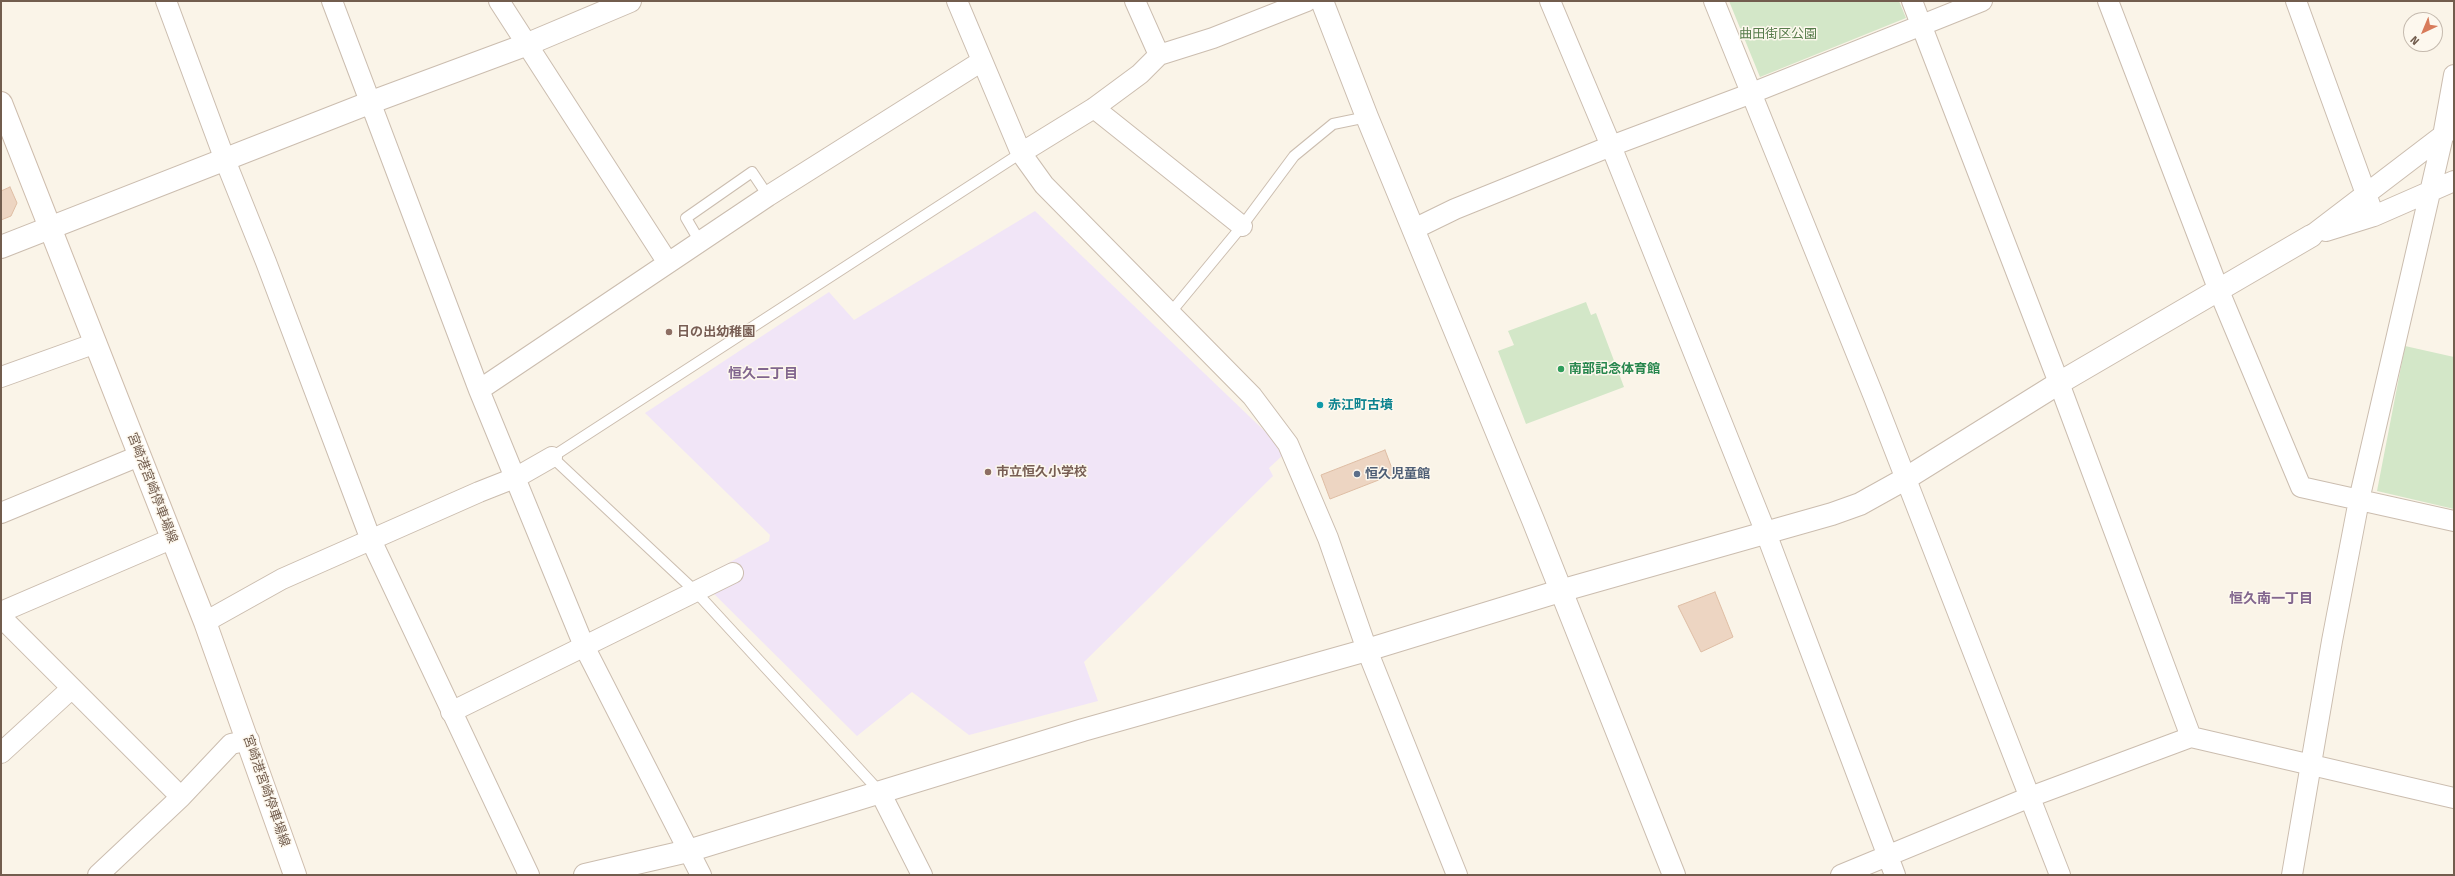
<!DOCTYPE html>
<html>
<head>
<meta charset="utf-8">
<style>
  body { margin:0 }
  #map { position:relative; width:2455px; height:876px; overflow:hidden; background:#faf4e8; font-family:"Fira Sans",sans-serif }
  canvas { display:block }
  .frame { position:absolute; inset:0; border:2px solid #725d4e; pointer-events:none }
  .north { position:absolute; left:2403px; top:12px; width:40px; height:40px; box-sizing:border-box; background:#fdf8ee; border:1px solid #c5baae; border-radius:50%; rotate:224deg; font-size:11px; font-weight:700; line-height:16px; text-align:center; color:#725d4e }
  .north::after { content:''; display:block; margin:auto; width:14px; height:18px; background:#d87b5a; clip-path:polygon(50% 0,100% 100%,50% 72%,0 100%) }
</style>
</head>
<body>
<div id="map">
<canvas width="2455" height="876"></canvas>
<div class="frame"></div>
<div class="north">N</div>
</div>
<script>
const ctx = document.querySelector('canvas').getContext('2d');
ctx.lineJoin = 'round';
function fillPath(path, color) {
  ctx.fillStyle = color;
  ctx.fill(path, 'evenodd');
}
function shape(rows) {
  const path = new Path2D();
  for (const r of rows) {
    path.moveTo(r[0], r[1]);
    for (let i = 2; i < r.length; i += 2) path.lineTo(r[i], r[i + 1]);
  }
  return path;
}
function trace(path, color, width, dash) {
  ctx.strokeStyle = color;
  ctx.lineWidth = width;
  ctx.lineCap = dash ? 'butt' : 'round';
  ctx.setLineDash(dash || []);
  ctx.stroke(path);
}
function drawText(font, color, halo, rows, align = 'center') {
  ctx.font = font + ' "Fira Sans","Noto Sans JP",sans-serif';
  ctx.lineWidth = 3;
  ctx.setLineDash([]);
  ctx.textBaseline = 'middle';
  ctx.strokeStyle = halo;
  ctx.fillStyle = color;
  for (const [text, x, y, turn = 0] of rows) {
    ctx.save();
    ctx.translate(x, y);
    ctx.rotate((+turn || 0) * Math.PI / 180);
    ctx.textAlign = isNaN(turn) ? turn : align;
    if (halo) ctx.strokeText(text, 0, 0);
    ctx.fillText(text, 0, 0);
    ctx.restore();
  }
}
fillPath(shape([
  [1035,211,1275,441,1283,455,1269,468,1273,476,1084,662,1098,701,969,735,912,692,857,736,699,579,769,541,770,535,645,413,829,292,854,320]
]), '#f1e5f7');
fillPath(shape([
  [1729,1,1899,1,1906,18,1760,77],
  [1586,302,1591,315,1596,313,1624,387,1526,424,1498,351,1514,345,1508,331],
  [2405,346,2454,357,2454,509,2377,491]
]), '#d3e7c8');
const building = shape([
  [10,187,17,203,11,216,1,220,1,191,10,187],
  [1385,450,1394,474,1330,499,1321,475,1385,450],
  [1715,592,1733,637,1701,652,1678,606,1715,592]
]);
fillPath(building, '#edd5c2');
trace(building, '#debda4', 1);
const service = shape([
  [700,242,686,218,752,172,768,196],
  [1171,312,1242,226,1294,156,1333,124,1367,117],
  [880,792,696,592,552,457,1021,153]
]);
const minor = shape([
  [166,1,225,160,266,262,371,540,529,875],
  [332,1,479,390,584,646,701,875],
  [499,1,668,263],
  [957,1,1021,153,1044,185,1252,396,1288,444,1328,538,1367,650,1457,875],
  [1135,1,1159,55],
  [1550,1,1611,146,1766,533,1895,875],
  [1714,1,1874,397,2060,875],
  [1912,1,2059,383,2191,737],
  [2108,1,2219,291,2301,487,2454,521],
  [2296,1,2374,216],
  [1094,108,1242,226],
  [1021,153,1094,108,1140,74,1159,55,1213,38,1307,1],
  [1414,229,1455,209,1611,146,1752,93,1982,1],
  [2326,231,2374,216,2454,181],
  [2311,236,2446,133],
  [1,377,96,343],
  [479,390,768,196,982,61],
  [1,513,139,456],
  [1,612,171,539],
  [1,617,181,797],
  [205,622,282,579,479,492,517,477,552,457],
  [451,712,733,573],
  [1,753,72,688],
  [880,792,922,875],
  [98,875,181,797,231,744,249,740],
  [1841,875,2030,797,2191,737,2454,798],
  [2292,875,2332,641,2359,500,2443,136,2454,75]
]);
const tertiary = shape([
  [1322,1,1367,117,1533,520,1674,875],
  [1,247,369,103,528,44,630,1],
  [585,875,688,851,1083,730,1367,650,1560,591,1832,514,1860,504,1905,479,2059,383,2311,236]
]);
const secondary = shape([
  [1,103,205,622,295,875]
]);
trace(service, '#cbbdaf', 12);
trace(minor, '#cbbdaf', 22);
trace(tertiary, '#cbbdaf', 24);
trace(secondary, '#cebdad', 24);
trace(service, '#fff', 10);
trace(minor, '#fff', 20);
trace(tertiary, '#fff', 22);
trace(secondary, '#fff', 22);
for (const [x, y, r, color] of [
  [669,332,4,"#8d6e63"],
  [1561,369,4,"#2e9e5b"],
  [1320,405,4,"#0f9aa8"],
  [988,472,4,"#8d6e63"],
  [1357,474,4,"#5c6f8a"]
]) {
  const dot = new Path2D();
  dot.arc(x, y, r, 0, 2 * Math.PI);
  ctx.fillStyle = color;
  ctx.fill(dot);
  trace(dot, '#fdf8ee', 1.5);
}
drawText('13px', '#577c4b', '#fdf8ee', [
  ["曲田街区公園",1778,34]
]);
drawText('bold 13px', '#785e54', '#fdf8ee', [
  ["日の出幼稚園",677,332],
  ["市立恒久小学校",996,472]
], 'left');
drawText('bold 13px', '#27864d', '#fdf8ee', [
  ["南部記念体育館",1569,369]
], 'left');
drawText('bold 13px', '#0d838f', '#fdf8ee', [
  ["赤江町古墳",1328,405]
], 'left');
drawText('bold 13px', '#4e5e75', '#fdf8ee', [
  ["恒久児童館",1365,474]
], 'left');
drawText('13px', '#725d4e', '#fdf8ee', [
  ["宮崎港宮崎停車場線",152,488,69],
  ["宮崎港宮崎停車場線",266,791,71]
]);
drawText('bold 14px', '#82668e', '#fdf8ee', [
  ["恒久二丁目",763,374],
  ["恒久南一丁目",2271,599]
]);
</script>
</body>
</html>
